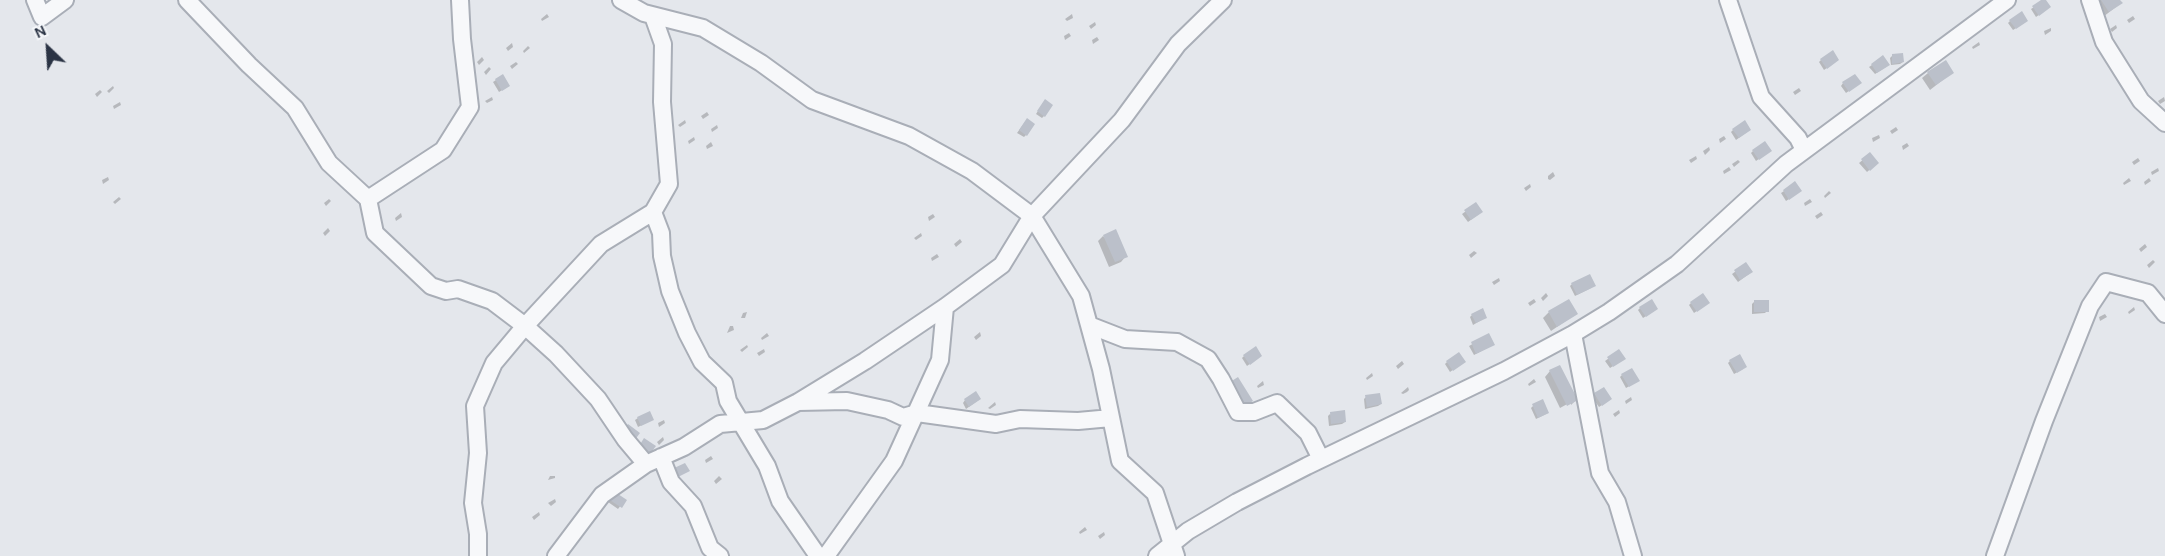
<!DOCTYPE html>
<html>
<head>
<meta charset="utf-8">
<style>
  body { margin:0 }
  #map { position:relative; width:2165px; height:556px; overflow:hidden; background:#e4e7ec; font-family:Karla,sans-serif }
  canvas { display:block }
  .north { position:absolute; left:18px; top:18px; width:60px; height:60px; -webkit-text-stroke:4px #f4f6f9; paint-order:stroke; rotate:335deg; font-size:16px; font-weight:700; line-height:24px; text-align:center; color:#2b3445 }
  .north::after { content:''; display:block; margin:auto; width:21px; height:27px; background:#2b3445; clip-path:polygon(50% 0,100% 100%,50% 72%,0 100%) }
</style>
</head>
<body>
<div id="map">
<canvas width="2165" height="556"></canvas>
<div class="north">N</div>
</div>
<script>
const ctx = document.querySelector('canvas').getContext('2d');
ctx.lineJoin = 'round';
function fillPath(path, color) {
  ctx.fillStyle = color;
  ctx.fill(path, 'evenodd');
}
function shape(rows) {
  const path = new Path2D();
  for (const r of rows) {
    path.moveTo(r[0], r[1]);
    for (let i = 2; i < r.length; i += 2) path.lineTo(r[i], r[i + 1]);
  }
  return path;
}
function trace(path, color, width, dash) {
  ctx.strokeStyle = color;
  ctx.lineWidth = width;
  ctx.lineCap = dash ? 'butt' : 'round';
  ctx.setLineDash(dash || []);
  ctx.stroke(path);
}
fillPath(shape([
  [2045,0,2047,9,2036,17,2031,9],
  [2093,0,2119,0,2121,3,2103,17],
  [547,14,549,17,542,21,541,19],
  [1072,14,1073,18,1067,21,1065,19],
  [2133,16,2135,19,2129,23,2127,20],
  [2010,21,2024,23,2013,30,2008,23],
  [1095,22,1096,25,1091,29,1089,26],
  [2116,25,2117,28,2112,32,2110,29],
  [2051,28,2051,31,2045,35,2044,31],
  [1069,33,1071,36,1065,40,1064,36],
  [1097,37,1099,40,1093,44,1092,40],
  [1979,42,1980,45,1973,49,1972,47],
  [512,43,513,47,508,51,506,48],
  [528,46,530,48,524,53,523,51],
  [1892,56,1903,62,1900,64,1891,65,1890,58],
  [482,57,484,60,479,65,477,62],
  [1821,60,1835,62,1824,70,1819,62],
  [516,62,518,64,512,69,510,66],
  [1872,65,1886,67,1875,74,1869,67],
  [489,67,491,69,486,75,484,72],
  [1953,72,1930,90,1922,78,1928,73],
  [496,80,509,86,499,92,493,82],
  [1843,83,1857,85,1846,93,1841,86],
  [113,86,114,88,109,93,107,91],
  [1799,88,1801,91,1795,95,1793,92],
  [100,90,102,92,97,97,95,94],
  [492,97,493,100,487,103,485,101],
  [2164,97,2165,101,2160,104,2158,101],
  [120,102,121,105,114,109,113,106],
  [1043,103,1044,116,1042,118,1036,114],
  [707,112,709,115,703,119,701,116],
  [685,120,686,123,680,127,678,125],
  [1025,122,1026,135,1024,137,1017,133],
  [717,125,718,128,712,132,711,129],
  [1896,127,1898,130,1892,134,1890,131],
  [1733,130,1747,132,1736,140,1731,132],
  [1879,135,1880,138,1873,142,1872,138],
  [1724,136,1726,139,1720,143,1719,139],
  [694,137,695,140,689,144,688,141],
  [711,142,713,146,707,149,706,146],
  [1907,143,1909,146,1903,150,1902,146],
  [1709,147,1710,150,1705,155,1703,151],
  [1753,151,1767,153,1756,161,1751,153],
  [1870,154,1877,163,1867,172,1859,163],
  [1696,156,1697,159,1691,163,1689,160],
  [2138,158,2140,161,2134,165,2132,162],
  [1738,160,1740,162,1734,167,1732,164],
  [1729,167,1731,170,1724,174,1723,171],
  [2158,168,2159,171,2152,175,2151,172],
  [1553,172,1555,176,1550,180,1548,179,1548,176],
  [108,177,109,180,103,184,102,180],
  [2129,178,2131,181,2124,185,2123,183],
  [2149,178,2151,181,2145,185,2144,182],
  [1530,184,1531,187,1526,191,1524,188],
  [1795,184,1798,193,1786,201,1781,193],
  [1829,191,1831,193,1825,198,1824,196],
  [119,197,121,199,115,204,113,202],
  [329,199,331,201,326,206,324,203],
  [1810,199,1812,202,1805,206,1804,203],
  [1476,204,1479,214,1468,222,1462,214],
  [1821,212,1823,215,1817,219,1815,216],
  [401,213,402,217,396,221,395,218],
  [933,214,935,217,929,221,928,217],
  [328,228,330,231,325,236,323,233],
  [921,233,922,236,916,240,914,238],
  [1103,236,1126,256,1121,262,1109,267,1098,241],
  [960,239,962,242,956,247,954,244],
  [2145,244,2147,247,2141,252,2139,249],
  [1474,251,1477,253,1471,258,1469,255],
  [937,254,939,257,932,261,931,258],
  [2153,260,2155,262,2149,268,2147,265],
  [1746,264,1749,274,1738,282,1732,274],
  [1499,278,1500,281,1494,285,1492,282],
  [1572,284,1591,288,1575,296,1570,286],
  [1546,293,1548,296,1543,301,1541,298],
  [1534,299,1536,302,1530,306,1528,303],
  [1754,302,1767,311,1765,313,1752,314,1752,304],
  [1691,303,1705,305,1694,313,1689,305],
  [2134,307,2135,310,2129,314,2128,312],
  [1640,308,1654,311,1643,318,1638,310],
  [747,312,745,318,741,318,743,313],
  [1549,312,1576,314,1551,331,1543,318],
  [2105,314,2107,317,2100,321,2099,317],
  [1472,315,1485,318,1473,325,1470,317],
  [730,326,733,326,734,330,727,333],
  [980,332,981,336,976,340,974,337],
  [767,333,769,336,762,340,761,338],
  [1489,335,1493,345,1474,355,1469,346],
  [747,345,748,347,742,352,740,350],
  [764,349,765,352,759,356,757,353],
  [1619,351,1621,361,1610,368,1605,361],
  [1244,356,1258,358,1247,366,1242,358],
  [1402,361,1404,364,1398,369,1396,366],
  [1730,361,1743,369,1734,374,1728,363],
  [1447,362,1461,364,1450,372,1445,364],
  [1550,371,1576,400,1571,405,1571,402,1560,408,1545,377],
  [1372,373,1373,376,1367,380,1366,378],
  [1622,375,1635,383,1626,388,1620,377],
  [1534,379,1536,382,1529,386,1528,384],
  [1263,381,1264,385,1258,388,1257,386],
  [1408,387,1409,390,1407,392,1403,394,1401,393],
  [1603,389,1608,401,1599,407,1592,397],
  [1366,397,1381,404,1378,406,1365,409,1364,399],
  [1631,397,1632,400,1626,404,1625,401],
  [980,399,966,409,963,403,965,400],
  [995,402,996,405,990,409,988,408],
  [1533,406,1548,413,1536,419,1531,408],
  [1619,410,1620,413,1615,417,1613,414],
  [1330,414,1345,422,1342,424,1329,426,1328,416],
  [638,418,652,420,638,427,635,420],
  [664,420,665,423,659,427,658,423],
  [663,437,664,440,659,445,657,442],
  [711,456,713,459,706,463,705,460],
  [550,476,555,476,555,478,548,480],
  [719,476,722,479,716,484,714,481],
  [613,496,625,500,618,509,608,502],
  [555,499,556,502,551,506,548,503],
  [539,512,540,515,534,520,532,517],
  [1085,527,1087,530,1080,534,1079,532],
  [1104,532,1105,535,1100,539,1098,536]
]), '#0003');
fillPath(shape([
  [2041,0,2046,0,2051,7,2039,16,2032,6],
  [2101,0,2120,0,2123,3,2109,12],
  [2022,11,2028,21,2016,29,2009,20],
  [1833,50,1839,60,1827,69,1820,59],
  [1903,53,1904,62,1892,64,1892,54],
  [1883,55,1890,65,1877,73,1871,64],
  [1946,60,1954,73,1936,85,1927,72],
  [503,74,510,86,502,91,495,79],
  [1855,74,1862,83,1849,92,1842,82],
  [1045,99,1053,105,1045,117,1037,111],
  [1027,118,1035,124,1027,136,1019,130],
  [1745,120,1751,130,1739,138,1732,129],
  [1765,141,1772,151,1759,160,1752,150],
  [1870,152,1879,163,1870,171,1861,159],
  [1795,181,1802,191,1789,200,1783,190],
  [1476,202,1483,212,1471,220,1464,210],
  [1116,229,1128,257,1115,262,1103,235],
  [1746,262,1753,272,1740,280,1734,270],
  [1590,274,1596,286,1577,295,1571,283],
  [1703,293,1710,303,1697,312,1690,302],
  [1569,299,1578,314,1557,327,1548,311],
  [1652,299,1658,309,1646,317,1639,307],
  [1754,300,1769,300,1769,312,1754,312],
  [1483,308,1487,318,1476,323,1471,314],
  [1489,333,1495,345,1476,354,1471,342],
  [1256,346,1262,356,1250,365,1243,355],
  [1619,349,1626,359,1613,367,1607,357],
  [1459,352,1466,362,1453,371,1446,361],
  [1740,354,1747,367,1737,373,1729,360],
  [1560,365,1578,400,1567,406,1549,370],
  [1632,368,1640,381,1629,387,1621,374],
  [1238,377,1253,401,1243,407,1227,384],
  [1604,387,1612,399,1602,406,1594,393],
  [976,391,981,399,969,407,964,399],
  [1380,393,1382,404,1367,407,1365,395],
  [1543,399,1549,413,1538,418,1532,404],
  [1345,410,1346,422,1331,424,1330,412],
  [650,411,654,420,641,426,637,417],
  [628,424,640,433,634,441,622,432],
  [644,438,656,446,650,454,639,446],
  [685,463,690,471,676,478,672,469],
  [615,492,627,500,622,508,610,500]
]), '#bbc0ca');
const minor = shape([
  [35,0,42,17,65,0],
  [187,0,249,65,295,108,329,163,368,199,443,150,470,107,462,39,460,0],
  [621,0,644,13,703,28,761,63,812,100,909,136,972,171,1032,216,1081,296,1101,369,1120,461,1155,493,1176,556],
  [1728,0,1761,97,1798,138,1804,150],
  [2090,0,2104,42,2141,101,2165,123],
  [653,16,663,44,662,102,669,184,653,212,601,244,525,326,556,354,598,399,625,439,646,464,684,447,720,424,763,420,798,402,865,361,945,307,1002,265,1032,216,1122,120,1178,44,1223,0],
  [368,199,375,233,431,286,446,291,458,289,492,301,525,326,494,363,475,406,478,453,473,503,478,534,478,556],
  [653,212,661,233,662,256,670,291,687,333,702,362,724,383,728,401,767,466,780,501,818,556],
  [1089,325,1125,339,1177,342,1208,359,1221,379,1238,412,1254,412,1277,403,1308,433,1321,459],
  [1573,334,1600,473,1617,502,1633,556],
  [798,402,847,401,888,410,903,417,917,413,996,424,1020,419,1078,421,1111,418],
  [661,457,671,482,693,506,710,548,720,556],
  [556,556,602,495,646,464],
  [826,556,894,461,940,360,945,307],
  [1157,556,1188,531,1237,502,1307,466,1504,371,1573,334,1609,312,1677,264,1786,164,2007,0],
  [1995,556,2044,421,2090,306,2106,282,2148,293,2165,314]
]);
trace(minor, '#a9aeb7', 20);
trace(minor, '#f7f8fa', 16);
</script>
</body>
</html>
